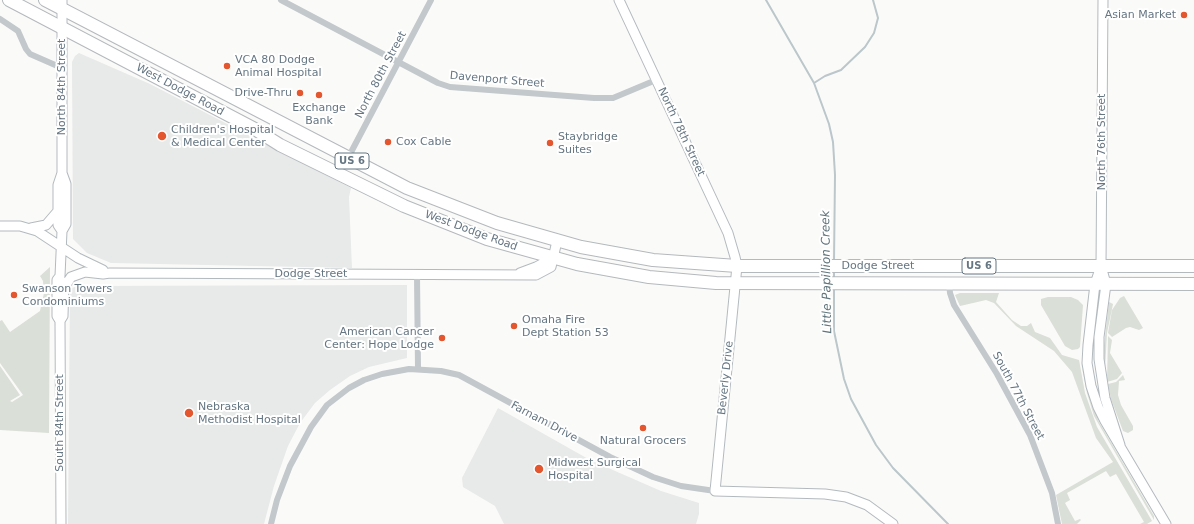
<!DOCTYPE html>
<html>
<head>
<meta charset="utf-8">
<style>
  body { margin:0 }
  canvas { display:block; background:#fafaf8 }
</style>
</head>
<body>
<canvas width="1194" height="524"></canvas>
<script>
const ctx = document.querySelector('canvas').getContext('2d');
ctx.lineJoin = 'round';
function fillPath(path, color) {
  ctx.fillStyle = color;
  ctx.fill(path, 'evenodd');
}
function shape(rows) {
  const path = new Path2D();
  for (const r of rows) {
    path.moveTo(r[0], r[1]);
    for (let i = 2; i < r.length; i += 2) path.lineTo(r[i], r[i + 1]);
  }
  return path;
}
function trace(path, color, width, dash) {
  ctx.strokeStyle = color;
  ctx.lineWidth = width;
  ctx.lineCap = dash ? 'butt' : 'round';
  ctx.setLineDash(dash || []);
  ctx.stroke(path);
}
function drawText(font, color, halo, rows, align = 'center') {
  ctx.font = font + ' "DejaVu Sans",sans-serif';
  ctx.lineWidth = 4;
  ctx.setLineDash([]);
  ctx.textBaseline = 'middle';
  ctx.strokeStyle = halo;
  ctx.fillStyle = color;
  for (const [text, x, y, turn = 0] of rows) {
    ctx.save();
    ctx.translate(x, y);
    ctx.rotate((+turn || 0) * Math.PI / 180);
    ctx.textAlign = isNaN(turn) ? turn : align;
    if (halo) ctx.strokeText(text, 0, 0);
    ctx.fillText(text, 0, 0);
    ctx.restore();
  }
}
fillPath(shape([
  [79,53,150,84,351,188,349,197,352,268,111,263,87,253,73,239,72,62,75,56],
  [407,285,407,358,369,367,350,376,330,390,315,403,300,423,288,446,274,486,264,524,68,524,70,291,72,288,78,286],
  [498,408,590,460,661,491,699,503,699,514,696,524,504,524,495,506,463,487,462,478]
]), '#e8e9e9');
fillPath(shape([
  [50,267,49,433,0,430,0,366,20,395,10,401,12,402,23,395,0,363,0,321,2,320,10,332,40,311,44,293,43,281,40,276],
  [960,293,999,293,996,302,1012,320,1021,326,1027,326,1031,323,1035,332,1050,338,1062,355,1079,360,1085,393,1097,427,1152,521,1147,524,1140,524,1144,522,1116,474,1110,477,1106,471,1067,493,1070,500,1065,503,1075,521,1080,519,1081,520,1077,524,1062,524,1056,495,1113,462,1096,438,1072,372,1054,351,1016,326,994,303,986,300,960,306,955,295],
  [1124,296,1143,328,1139,330,1130,327,1126,328,1112,337,1108,333,1112,310,1120,298],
  [1048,297,1071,297,1078,300,1083,305,1080,347,1078,349,1072,350,1065,346,1041,305,1041,299],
  [1109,302,1113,304,1107,333,1105,369,1109,398,1121,431,1109,404,1103,354],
  [1108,336,1112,340,1110,353,1122,373,1117,379,1107,382],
  [1081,362,1091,402,1099,422,1154,516,1154,520,1094,416,1087,393],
  [1123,375,1125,380,1119,381,1118,395,1121,405,1133,426,1133,430,1128,433,1123,431,1111,399,1108,384,1116,382]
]), '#dadfd7');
trace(shape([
  [766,0,814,83,829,124,833,142,835,175,834,261],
  [814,83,825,76,841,70,865,47,874,33,878,18,873,0],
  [834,279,834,270],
  [834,288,834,331,844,379,851,399,876,445,893,468,948,524]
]), '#bbc7cb', 2);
const secondary = shape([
  [619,0,728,233,735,257,737,266,715,491,825,494,846,497,867,505,893,524],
  [1103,0,1101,266,1106,284,1099,337,1099,359,1105,398,1120,445],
  [0,226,20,226,37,231,78,258,103,270],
  [31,228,46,225,58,211],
  [62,231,58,225,58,185,62,173,62,0],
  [1101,266,1095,284,1088,345,1087,363,1091,386,1098,407,1105,421,1166,524],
  [520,273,536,267,553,258],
  [64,288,71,277,85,272,103,274,110,273,536,275,551,267,557,241],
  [60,321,63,316,64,282],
  [61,524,60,321,57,316,57,280,60,276,62,231,66,224,66,184,62,173]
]);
const highway = shape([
  [9,0,253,128,280,145,404,206,487,239,577,264,649,277,716,283,1194,284],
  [45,0,407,188,497,223,581,247,653,260,737,266,1194,266]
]);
trace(secondary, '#b3babf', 11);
trace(highway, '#b4b9bd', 14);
trace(shape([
  [281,0,438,83,450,87,594,98,613,98,656,80],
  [0,19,18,31,26,49,30,54,62,68],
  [348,158,431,0],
  [417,275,418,369],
  [949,283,950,293,954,305,997,374,1030,435,1052,493,1058,524],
  [271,524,277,500,290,466,311,427,327,405,349,388,364,380,382,374,409,369,441,371,459,375,610,457,653,477,681,486,715,491]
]), '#c3c8cc', 6);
trace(secondary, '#fff', 9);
trace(highway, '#fff', 12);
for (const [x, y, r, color] of [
  [1184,15,4,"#e4572e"],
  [227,66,4,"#e4572e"],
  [300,93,4,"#e4572e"],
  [319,95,4,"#e4572e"],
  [162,136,5,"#e4572e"],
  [388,142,4,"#e4572e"],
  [550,143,4,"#e4572e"],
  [14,295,4,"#e4572e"],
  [514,326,4,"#e4572e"],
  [442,338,4,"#e4572e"],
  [189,413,5,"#e4572e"],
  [643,428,4,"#e4572e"],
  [539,469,5,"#e4572e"]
]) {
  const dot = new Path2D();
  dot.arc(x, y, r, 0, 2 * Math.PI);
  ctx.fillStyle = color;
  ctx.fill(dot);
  trace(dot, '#fff', 1.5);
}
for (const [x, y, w] of [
  [352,161,34],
  [979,266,34]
]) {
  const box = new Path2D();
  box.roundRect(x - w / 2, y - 8, w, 16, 3);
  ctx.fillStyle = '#fff';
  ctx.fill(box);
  trace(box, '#657683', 1);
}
drawText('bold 10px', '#657683', null, [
  ["US 6",352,161],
  ["US 6",979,266]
]);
drawText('11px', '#657683', '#fff', [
  ["Asian Market",1176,15,"right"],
  ["VCA 80 Dodge",235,60],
  ["Animal Hospital",235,73],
  ["Drive-Thru",292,93,"right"],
  ["Exchange",319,108,"center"],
  ["Bank",319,121,"center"],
  ["Children's Hospital",171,130],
  ["& Medical Center",171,143],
  ["Staybridge",558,137],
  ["Suites",558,150],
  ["Cox Cable",396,142],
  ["Swanson Towers",22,289],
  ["Condominiums",22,302],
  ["Omaha Fire",522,320],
  ["Dept Station 53",522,333],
  ["American Cancer",434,332,"right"],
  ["Center: Hope Lodge",434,345,"right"],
  ["Nebraska",198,407],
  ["Methodist Hospital",198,420],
  ["Natural Grocers",643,441,"center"],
  ["Midwest Surgical",548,463],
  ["Hospital",548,476]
], 'left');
drawText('11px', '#657683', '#fff', [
  ["North 80th Street",381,75,-62],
  ["Davenport Street",497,80,5],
  ["North 84th Street",62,87,-90],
  ["West Dodge Road",180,90,28],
  ["North 78th Street",681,132,65],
  ["North 76th Street",1102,142,-90],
  ["West Dodge Road",471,231,20],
  ["Dodge Street",878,266],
  ["Dodge Street",311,274],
  ["Beverly Drive",726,378,-84],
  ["South 77th Street",1018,396,62],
  ["Farnam Drive",544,422,28],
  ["South 84th Street",60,423,-90]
]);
drawText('italic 12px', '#60757c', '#fff', [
  ["Little Papillion Creek",827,272,-91]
]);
</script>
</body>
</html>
